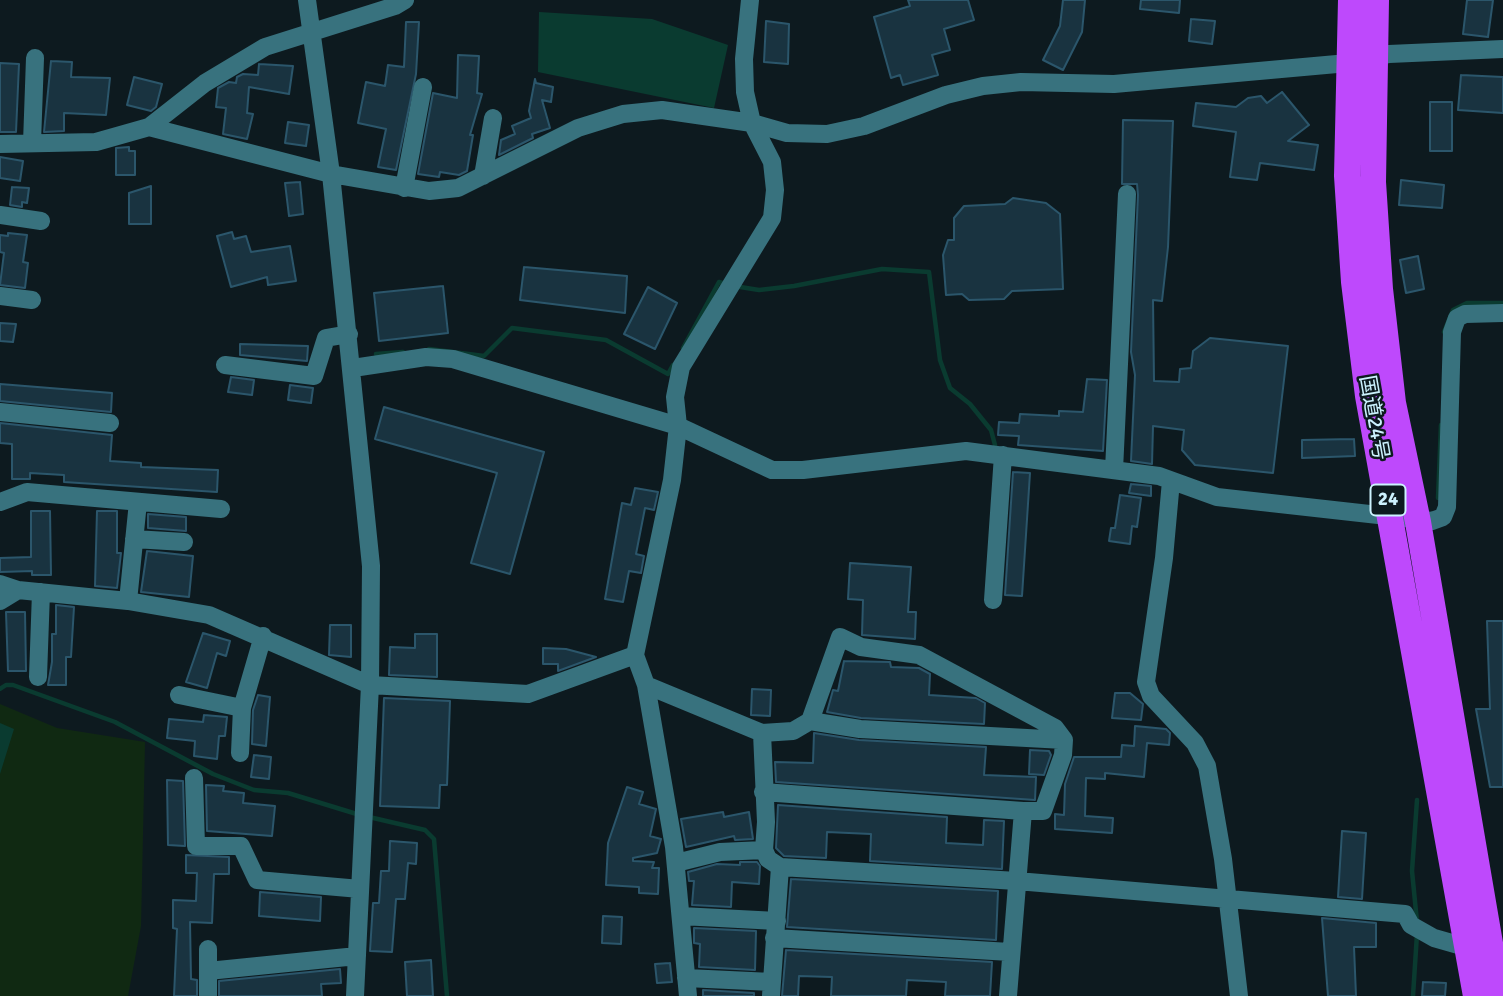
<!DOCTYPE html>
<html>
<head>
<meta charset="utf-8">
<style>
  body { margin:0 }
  canvas { display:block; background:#0d1a1f }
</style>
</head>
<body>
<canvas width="1503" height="996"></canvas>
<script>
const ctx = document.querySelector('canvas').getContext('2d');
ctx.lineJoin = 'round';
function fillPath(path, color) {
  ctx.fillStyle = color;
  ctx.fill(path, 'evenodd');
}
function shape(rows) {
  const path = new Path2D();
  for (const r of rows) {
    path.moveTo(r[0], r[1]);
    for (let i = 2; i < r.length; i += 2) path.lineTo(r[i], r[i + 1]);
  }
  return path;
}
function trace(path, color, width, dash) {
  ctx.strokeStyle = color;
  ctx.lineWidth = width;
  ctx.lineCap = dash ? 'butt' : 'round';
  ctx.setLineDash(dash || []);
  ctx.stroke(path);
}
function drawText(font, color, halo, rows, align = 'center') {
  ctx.font = font + ' Signika,"Noto Sans JP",sans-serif';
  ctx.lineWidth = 5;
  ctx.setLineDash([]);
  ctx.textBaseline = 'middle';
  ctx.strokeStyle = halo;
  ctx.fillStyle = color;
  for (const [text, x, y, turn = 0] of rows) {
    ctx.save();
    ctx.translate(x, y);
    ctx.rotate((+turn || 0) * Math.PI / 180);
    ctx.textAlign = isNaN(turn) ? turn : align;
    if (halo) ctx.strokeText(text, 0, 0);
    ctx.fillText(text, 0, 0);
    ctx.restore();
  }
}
fillPath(shape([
  [0,704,57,728,145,742,141,926,128,996,0,996]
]), '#102912');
fillPath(shape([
  [539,12,652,19,728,45,714,108,538,72],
  [0,723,14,729,0,774]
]), '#0a3b30');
trace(shape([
  [734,286,759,290,794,286,882,269,929,272,940,360,950,388,970,404,991,430,995,445],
  [1444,332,1453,310,1467,303,1503,303],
  [683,348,719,282,726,284],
  [429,349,484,356,512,328,606,340,668,374,673,365],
  [376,354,403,352],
  [1438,498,1441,425],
  [0,689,6,685,13,685,115,722,213,774,254,790,288,793,360,815],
  [369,817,425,830,434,839,447,996],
  [1417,922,1412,871,1417,800],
  [1413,996,1417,934]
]), '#0a3b30', 4.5);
const building = shape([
  [908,0,968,0,974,20,944,29,950,50,932,55,938,75,903,85,900,75,891,78,874,17,910,6,908,0],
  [1063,0,1085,0,1082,32,1063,70,1043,60,1060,26,1063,0],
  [1141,0,1180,0,1179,13,1140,9,1141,0],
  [1467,0,1493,0,1488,37,1463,34,1467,0],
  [1191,19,1215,21,1212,44,1189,41,1191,19],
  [766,21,789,24,788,64,764,62,766,21],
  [406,22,419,22,416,74,396,170,378,167,386,129,358,123,366,82,385,86,388,65,404,67,406,22],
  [458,55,479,56,477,93,482,94,470,135,473,135,467,171,459,175,440,172,439,177,418,174,433,93,457,98,458,55],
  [51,61,72,62,71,77,110,78,106,115,64,113,64,131,44,132,51,61],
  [0,63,19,64,16,132,0,132,0,63],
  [259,64,293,66,289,94,249,87,247,113,253,114,247,139,223,134,226,108,216,107,218,88,229,82,236,83,237,77,243,74,258,75,259,64],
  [1461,75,1503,77,1503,113,1458,110,1461,75],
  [134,77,162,84,156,107,151,111,127,105,134,77],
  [535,79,536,83,553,87,551,102,542,100,550,128,532,134,533,138,499,155,501,140,515,134,512,126,531,118,529,111,535,79],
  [1282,92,1309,125,1288,141,1318,145,1314,170,1260,163,1257,180,1230,177,1236,132,1193,126,1196,103,1236,107,1248,98,1261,96,1267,103,1282,92],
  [1430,102,1452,102,1452,151,1430,151,1430,102],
  [1123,120,1173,121,1168,247,1162,301,1153,300,1154,381,1179,382,1180,369,1191,368,1193,351,1210,338,1288,346,1273,473,1195,465,1182,450,1184,430,1153,426,1152,464,1131,461,1135,375,1131,352,1138,195,1137,184,1122,184,1123,120],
  [288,122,309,125,306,146,285,143,288,122],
  [129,147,129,151,135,151,135,175,116,175,116,148,129,147],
  [0,157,23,161,20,181,0,178,0,157],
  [1401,180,1444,185,1442,208,1399,205,1401,180],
  [300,182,303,214,289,216,285,183,300,182],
  [151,186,151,224,129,224,129,193,151,186],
  [12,187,29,188,27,203,22,202,22,207,10,205,12,187],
  [1013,198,1046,203,1060,214,1063,289,1012,291,1004,299,969,300,962,294,946,295,943,255,948,240,954,240,954,218,964,206,1005,204,1013,198],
  [232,232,234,239,246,236,251,252,290,246,296,281,268,285,267,277,231,287,217,236,232,232],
  [8,233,27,235,23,262,28,263,25,288,0,285,4,253,0,252,0,235,8,236,8,233],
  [1418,256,1424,289,1406,293,1400,260,1418,256],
  [524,267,627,276,625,313,520,300,524,267],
  [443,286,448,333,379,341,374,293,443,286],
  [648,287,677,303,655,349,624,334,648,287],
  [0,323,16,324,13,342,0,341,0,323],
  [240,344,308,346,307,361,240,355,240,344],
  [231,377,254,380,252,395,228,392,231,377],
  [1087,379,1107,380,1103,451,1018,445,1019,436,998,435,999,422,1019,423,1020,414,1059,416,1059,411,1083,412,1087,379],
  [0,384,112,393,111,412,0,401,0,384],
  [290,385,313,388,311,403,288,400,290,385],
  [384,407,544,452,510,574,471,563,497,473,375,439,384,407],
  [0,423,112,435,110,461,141,463,141,467,218,470,217,492,64,482,64,475,30,473,30,479,12,479,12,444,0,443,0,423],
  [1354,439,1355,456,1302,458,1302,440,1354,439],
  [1013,472,1030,473,1022,596,1005,595,1013,472],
  [1131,484,1151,486,1151,496,1129,493,1131,484],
  [635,488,658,492,654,510,645,508,636,554,644,556,641,573,629,571,623,602,605,599,622,503,631,505,635,488],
  [1120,495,1141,498,1137,527,1132,526,1130,544,1109,541,1111,528,1115,528,1120,495],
  [31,511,50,511,51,575,32,575,32,571,0,572,0,558,31,557,31,511],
  [97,511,117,511,117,553,121,553,117,588,95,586,97,511],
  [148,514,186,517,186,531,148,528,148,514],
  [147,551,193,556,189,597,141,592,147,551],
  [850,563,911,567,908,612,916,612,915,639,862,635,863,600,848,599,850,563],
  [56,605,74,607,71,657,66,657,66,685,48,685,52,662,52,634,56,634,56,605],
  [6,612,25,612,26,671,8,671,6,612],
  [1487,621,1503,621,1503,787,1490,787,1476,709,1490,709,1487,621],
  [330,625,351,625,351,657,329,655,330,625],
  [203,633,230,641,226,656,217,653,207,688,186,682,203,633],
  [415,634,437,634,437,677,389,675,390,647,415,648,415,634],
  [543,648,566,649,596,657,558,671,558,664,543,664,543,648],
  [844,661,890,662,891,667,919,668,930,674,929,695,976,698,985,703,984,724,861,718,827,712,833,690,838,691,844,661],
  [752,689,771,690,770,716,751,715,752,689],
  [1115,693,1130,693,1143,704,1141,720,1112,718,1115,693],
  [258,695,270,697,266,746,252,744,253,710,258,695],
  [384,698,450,701,447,785,440,785,439,808,380,806,384,698],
  [204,715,227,717,225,736,219,736,217,759,194,756,195,741,167,738,169,719,203,722,204,715],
  [1135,726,1166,729,1170,733,1169,745,1147,743,1144,777,1105,773,1105,779,1086,778,1085,816,1113,818,1112,833,1055,829,1055,814,1064,815,1065,784,1074,757,1121,757,1122,745,1134,746,1135,726],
  [814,733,859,740,986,747,984,775,1036,777,1035,800,776,782,775,762,813,763,814,733],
  [1030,750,1049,751,1051,755,1044,775,1029,774,1030,750],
  [254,755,271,757,269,779,251,777,254,755],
  [167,780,183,781,185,846,168,845,167,780],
  [206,785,224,786,223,791,244,793,243,803,275,806,272,836,207,831,206,785],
  [627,787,643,792,639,804,656,809,650,836,661,839,657,853,633,858,633,861,654,862,652,868,659,868,658,894,639,893,639,887,606,885,608,843,627,787],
  [778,805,947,817,946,843,983,845,984,820,1004,821,1002,869,870,861,871,834,827,832,826,858,784,856,776,848,778,805],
  [723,812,724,817,749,812,753,839,735,840,734,836,686,847,681,819,723,812],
  [1342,831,1366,833,1362,899,1338,897,1342,831],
  [390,841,417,843,416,864,408,863,405,899,396,899,392,952,370,951,373,903,379,903,381,871,389,871,390,841],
  [186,855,229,857,229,874,214,874,212,923,190,922,191,979,197,980,197,996,174,996,177,929,173,928,173,900,196,901,197,873,186,873,186,855],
  [740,862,757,862,760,866,759,884,732,882,731,907,692,905,694,881,689,881,688,872,717,864,740,865,740,862],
  [791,879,998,891,996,940,787,927,791,879],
  [260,892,321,897,320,921,259,916,260,892],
  [603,916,622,917,621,944,602,943,603,916],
  [1322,918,1376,923,1376,947,1354,947,1356,996,1328,996,1322,918],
  [694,928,756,931,755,970,699,967,700,944,694,943,694,928],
  [786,950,992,962,990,996,945,996,946,982,907,980,906,996,831,996,832,977,799,976,798,996,782,996,786,950],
  [431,960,433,996,407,996,405,962,431,960],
  [670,963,672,982,657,983,655,964,670,963],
  [340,969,341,983,321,984,322,996,219,996,219,981,340,969],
  [1423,982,1446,983,1445,996,1422,996,1423,982],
  [703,990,754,993,754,996,703,996,703,990]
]);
fillPath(building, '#193340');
trace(building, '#2b566b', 2);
trace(shape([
  [307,0,331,174,371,566,370,685,355,996],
  [149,127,331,174,429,191,458,188,578,128,623,114,662,110,752,123,787,133,827,134,864,126,946,95,983,86,1021,82,1114,84,1348,63,1389,54,1503,49],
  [32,143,35,58],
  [0,144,96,142,149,127,205,83,265,47,395,6,405,0],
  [483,176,493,118],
  [404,188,423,87],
  [0,215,41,221],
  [0,296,32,300],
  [225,365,314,376,326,338,349,334],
  [353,368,426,357,453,359,678,426,772,470,803,470,966,451,1159,476,1217,497,1432,521,1443,517,1447,507,1452,332,1457,318,1465,314,1503,313],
  [0,412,110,423],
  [1114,470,1127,194],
  [1171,481,1164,558,1146,682,1151,696,1195,743,1207,766,1223,859,1239,996],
  [0,502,27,492,221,509],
  [134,539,184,542],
  [0,584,18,590,128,601,209,615,370,685,528,694,635,655],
  [993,600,1003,455],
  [0,601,18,590],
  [128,601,138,502],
  [38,677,41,592],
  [646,685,762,733,793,731,810,721,840,637,861,647,919,655,1055,728,1064,740,1063,755,1043,811,1023,811,1008,996],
  [179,695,242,708],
  [810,721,860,729,1064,740],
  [762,733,766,822,764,850,768,859,780,867,771,996],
  [240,753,242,708,263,636],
  [194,778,196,846,241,846,257,880,360,889],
  [763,792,1023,811],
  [676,863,720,852,764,850],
  [780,867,1017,881,1405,914,1411,925,1434,938,1476,950],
  [681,916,777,921],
  [774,938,1010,952],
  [208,971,357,956],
  [686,978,772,982],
  [208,996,208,949],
  [688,996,674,847,646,685,635,655,672,480,678,426,675,397,681,367,772,218,775,190,772,162,752,123,745,92,744,59,750,0]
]), '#38727e', 18);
trace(shape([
  [1351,0,1347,176,1354,282,1368,396,1476,996],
  [1376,0,1373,182,1380,289,1393,403,1418,522,1499,996]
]), '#be49fc', 26);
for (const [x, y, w] of [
  [1388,500,35]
]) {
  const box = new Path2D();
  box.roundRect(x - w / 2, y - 15.5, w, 31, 5);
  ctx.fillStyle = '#0d1a1f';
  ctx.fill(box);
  trace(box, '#ccf2fe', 2);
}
drawText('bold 19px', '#ccf2fe', null, [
  ["24",1388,500]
]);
drawText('21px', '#ccf2fe', '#0d1a1f', [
  ["国道24号",1373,418,80]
]);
</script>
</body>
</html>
